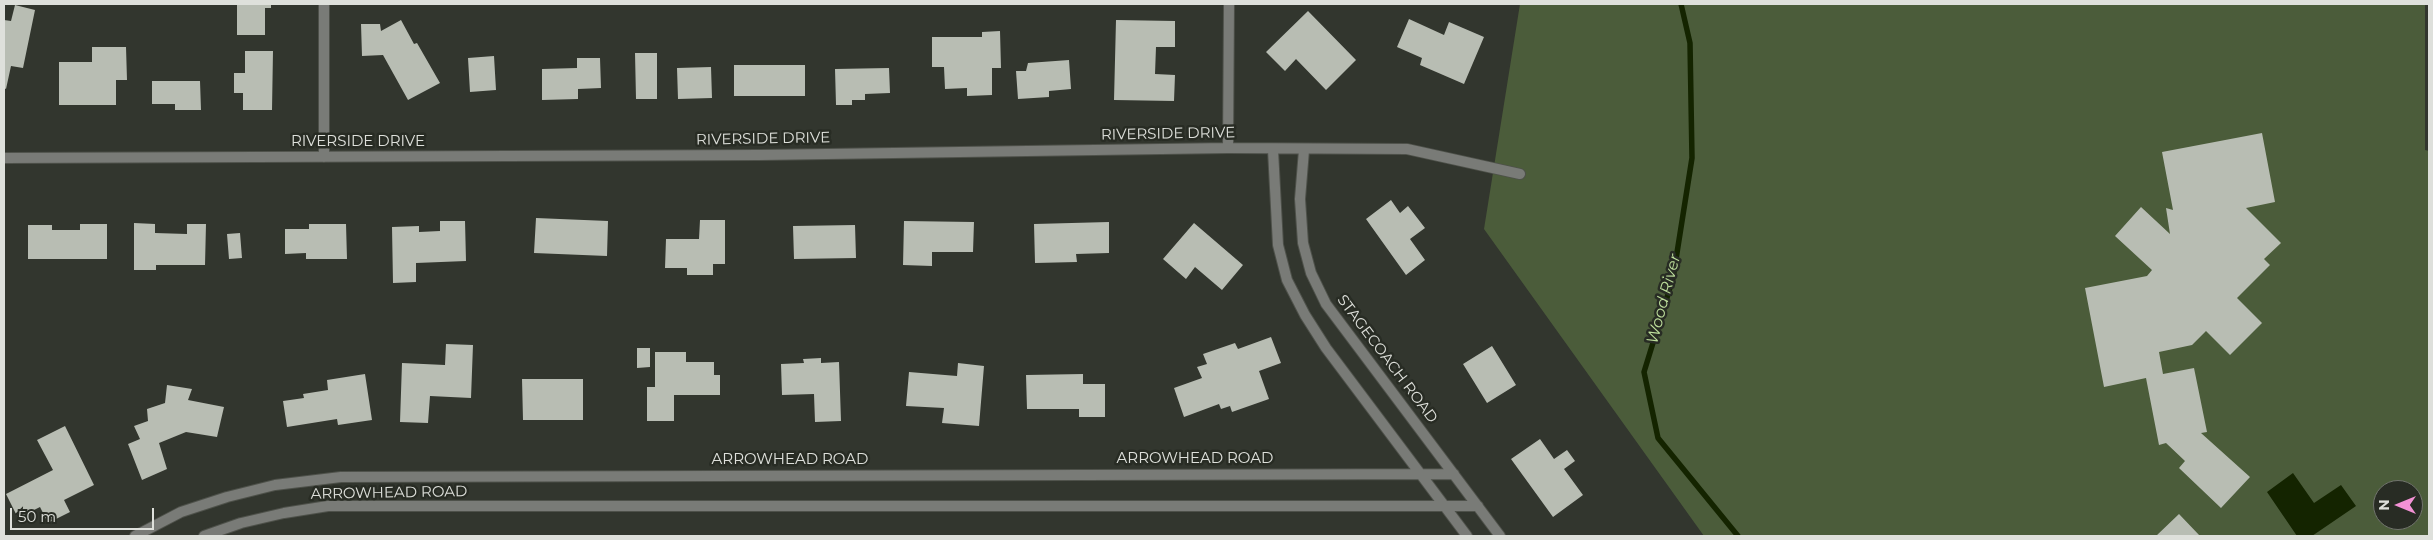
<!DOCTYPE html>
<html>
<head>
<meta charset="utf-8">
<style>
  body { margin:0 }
  #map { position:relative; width:2433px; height:540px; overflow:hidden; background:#32362e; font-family:Montserrat,sans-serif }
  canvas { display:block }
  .frame { position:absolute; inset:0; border:5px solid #dee0db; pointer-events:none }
  .north { position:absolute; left:2373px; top:480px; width:50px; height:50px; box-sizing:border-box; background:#282c24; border:1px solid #71746d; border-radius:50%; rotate:270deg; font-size:14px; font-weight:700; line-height:20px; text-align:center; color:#dee0db }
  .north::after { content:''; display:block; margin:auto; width:18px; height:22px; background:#f391d5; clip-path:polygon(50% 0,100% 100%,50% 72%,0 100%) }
  .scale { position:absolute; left:10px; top:508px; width:144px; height:22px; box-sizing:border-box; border:2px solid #dee0db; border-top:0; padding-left:6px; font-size:15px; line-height:18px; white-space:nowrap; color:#dee0db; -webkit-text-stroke:4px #282c24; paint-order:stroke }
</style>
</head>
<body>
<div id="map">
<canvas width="2433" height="540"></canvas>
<div class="frame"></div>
<div class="north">N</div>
<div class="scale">50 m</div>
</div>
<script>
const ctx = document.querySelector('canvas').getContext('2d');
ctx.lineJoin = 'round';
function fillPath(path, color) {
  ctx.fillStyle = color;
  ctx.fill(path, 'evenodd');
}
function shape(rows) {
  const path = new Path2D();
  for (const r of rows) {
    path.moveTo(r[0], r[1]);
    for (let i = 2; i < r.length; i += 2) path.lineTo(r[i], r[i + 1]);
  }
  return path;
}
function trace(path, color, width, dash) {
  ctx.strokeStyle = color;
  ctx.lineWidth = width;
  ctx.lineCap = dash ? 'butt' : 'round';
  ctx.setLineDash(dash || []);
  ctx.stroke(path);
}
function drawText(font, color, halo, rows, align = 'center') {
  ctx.font = font + ' Montserrat,sans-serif';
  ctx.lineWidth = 5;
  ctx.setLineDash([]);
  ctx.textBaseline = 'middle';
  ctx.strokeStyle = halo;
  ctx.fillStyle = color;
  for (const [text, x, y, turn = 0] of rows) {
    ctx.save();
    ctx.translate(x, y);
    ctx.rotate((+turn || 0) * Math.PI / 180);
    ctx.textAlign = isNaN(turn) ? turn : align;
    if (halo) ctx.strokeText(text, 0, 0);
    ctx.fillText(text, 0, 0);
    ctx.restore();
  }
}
fillPath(shape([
  [1520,4,2425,4,2425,150,2429,151,2429,536,1704,536,1484,229],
  [2383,490,2413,490,2413,520,2383,520]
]), '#4b5c3a');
fillPath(shape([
  [2293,473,2314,503,2341,485,2356,506,2312,536,2297,536,2267,492]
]), '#142400');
trace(shape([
  [1681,4,1690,43,1692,158,1673,278,1644,372,1658,438,1738,536]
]), '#142400', 5.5);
fillPath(shape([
  [237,4,271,4,271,8,265,8,265,35,237,35],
  [15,5,35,10,23,68,11,66,6,89,4,88,4,20,11,21],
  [1308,11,1356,60,1326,90,1296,59,1285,71,1266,52],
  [1409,19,1444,35,1449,22,1484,37,1464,84,1420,65,1422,58,1397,47],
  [401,20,414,44,417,43,440,83,408,100,383,55,362,56,361,24,380,24,381,31],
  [1116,20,1175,21,1175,47,1156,47,1155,74,1175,75,1174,101,1114,100],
  [1000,31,1001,68,992,68,992,95,967,96,967,88,945,89,944,67,932,67,932,37,982,37,982,32],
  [92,47,126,47,127,80,116,80,116,105,59,105,59,62,92,62],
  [245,51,273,51,272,110,243,110,243,93,234,93,234,73,245,73],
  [635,53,657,53,657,99,636,99],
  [494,56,496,90,470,92,468,58],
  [577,58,600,58,601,88,578,89,578,99,542,100,542,69,577,68],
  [1069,60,1071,89,1049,91,1049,97,1018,99,1016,71,1026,71,1028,63],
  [734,65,805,65,805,96,734,96],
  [711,67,712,98,678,99,677,68],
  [889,68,890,93,865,94,865,100,852,100,852,105,836,105,835,69],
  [152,81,200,81,201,110,175,110,175,104,152,104],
  [2262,133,2275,202,2246,208,2281,243,2264,259,2270,265,2237,298,2262,323,2230,355,2206,331,2192,345,2159,352,2163,374,2194,368,2207,432,2201,433,2250,477,2221,508,2179,468,2185,461,2166,443,2159,445,2146,378,2104,387,2085,288,2147,276,2152,270,2115,236,2141,207,2170,234,2166,208,2173,210,2162,152],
  [1391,200,1400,213,1408,206,1425,228,1410,239,1425,260,1406,275,1366,219],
  [536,218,608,221,607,256,534,253],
  [700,220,725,220,725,264,713,264,713,275,687,275,687,268,665,268,666,239,699,239],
  [440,221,465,221,466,261,416,263,416,282,393,283,392,227,419,226,419,232,440,231],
  [904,221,974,222,973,252,932,252,932,266,903,265],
  [1109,222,1109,253,1076,254,1077,262,1035,263,1034,224],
  [134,223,155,224,155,233,187,234,187,224,206,224,205,265,156,265,156,270,134,270],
  [1194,223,1243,265,1222,290,1195,267,1186,279,1163,259],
  [80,224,107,224,107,259,28,259,28,225,52,225,52,230,80,230],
  [309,224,346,224,347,259,306,259,306,253,285,254,285,229,309,229],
  [855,225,856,258,794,259,793,226],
  [240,233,242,258,229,259,227,234],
  [1271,337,1281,363,1259,371,1269,399,1232,412,1230,406,1221,409,1219,404,1184,417,1174,388,1202,378,1197,367,1207,364,1203,354,1235,343,1238,349],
  [446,344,473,345,471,398,430,396,428,423,400,422,402,363,445,365],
  [1492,346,1516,385,1487,403,1463,364],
  [637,348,650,348,650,367,637,368],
  [655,352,686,352,686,362,714,362,714,375,720,375,720,395,674,395,674,421,647,421,647,387,655,387],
  [821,358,821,363,839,362,841,421,815,422,814,394,782,395,781,364,804,363,803,359],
  [958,363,984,366,979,426,942,423,944,408,906,406,909,372,957,376],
  [365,374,372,420,338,425,337,419,287,427,283,401,304,398,303,394,328,390,327,380],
  [1083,374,1083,384,1105,384,1105,417,1079,417,1079,409,1027,409,1026,375],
  [522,379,583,379,583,420,523,420],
  [167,385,192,389,188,400,224,407,217,437,186,432,159,443,167,469,142,480,128,444,140,439,134,426,148,421,147,409,165,403],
  [65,426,94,485,64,500,70,512,48,523,40,507,18,518,6,494,53,470,37,440],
  [1540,439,1554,459,1567,450,1575,461,1564,469,1583,495,1553,517,1511,459],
  [2179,514,2200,536,2156,536]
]), '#b8bdb3');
const minor = shape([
  [1228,148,1229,4],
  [1273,150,1278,245,1287,280,1305,315,1326,348,1467,536],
  [1304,150,1300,199,1303,243,1311,273,1326,304,1500,536],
  [324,157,324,4],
  [4,158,760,155,1228,148,1407,149,1520,174],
  [135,536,181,512,227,497,275,485,341,477,1454,474],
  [204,536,241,523,284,513,328,506,1478,506]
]);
trace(minor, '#4e514a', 12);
trace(minor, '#797b77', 10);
drawText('15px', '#dee0db', '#282c24', [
  ["RIVERSIDE DRIVE",1168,134,-1],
  ["RIVERSIDE DRIVE",763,139,-1],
  ["RIVERSIDE DRIVE",358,142],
  ["STAGECOACH ROAD",1387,359,53],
  ["ARROWHEAD ROAD",1195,459],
  ["ARROWHEAD ROAD",790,460],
  ["ARROWHEAD ROAD",389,493,-1]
]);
drawText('italic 16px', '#bdde9b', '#282c24', [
  ["Wood River",1664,299,-75]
]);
</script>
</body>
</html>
